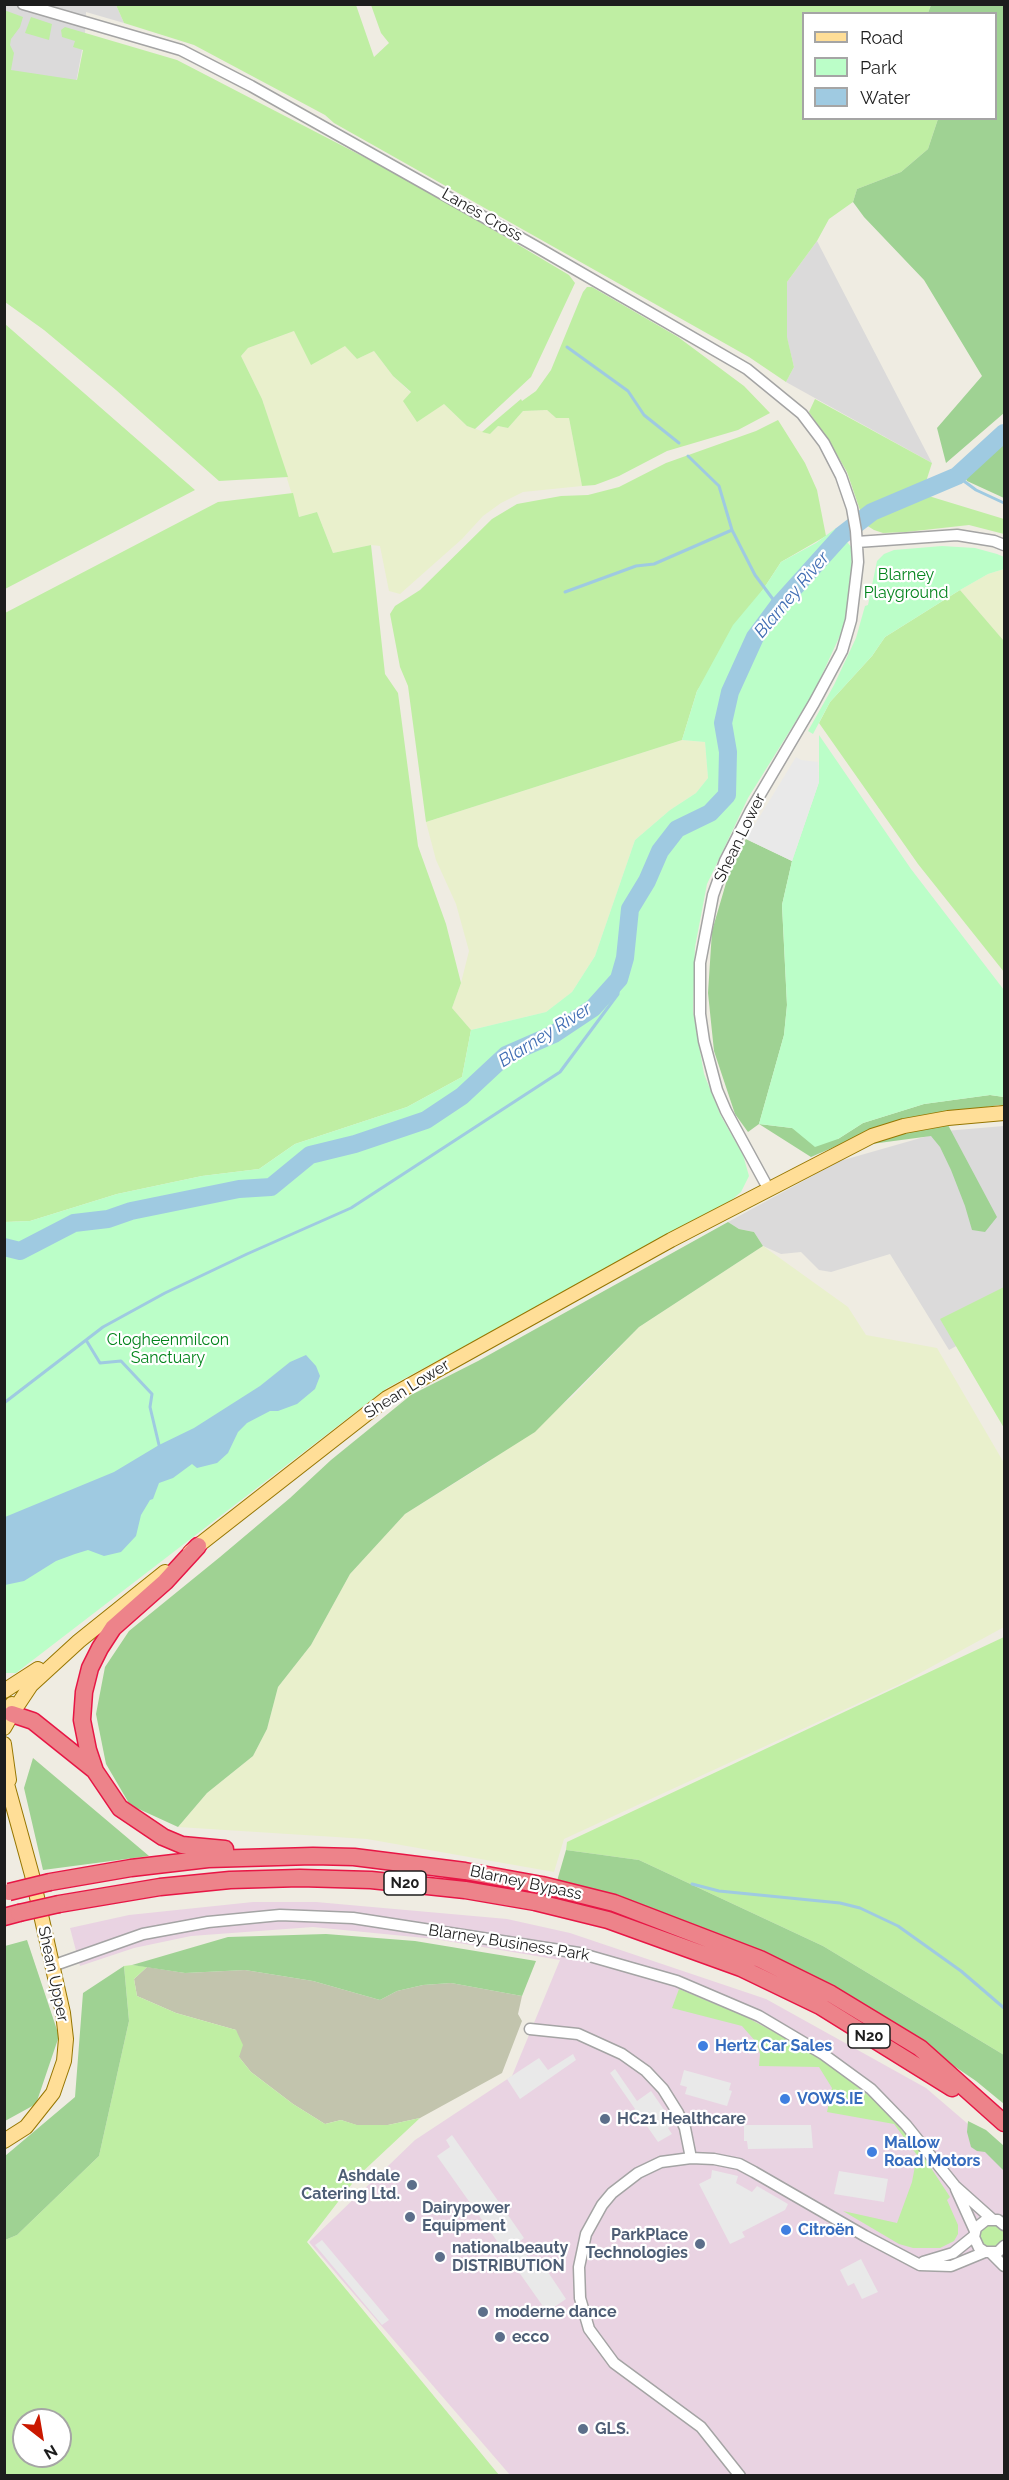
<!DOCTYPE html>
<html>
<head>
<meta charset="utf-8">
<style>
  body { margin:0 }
  #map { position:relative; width:1009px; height:2480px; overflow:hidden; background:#efece2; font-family:Raleway,sans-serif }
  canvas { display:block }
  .frame { position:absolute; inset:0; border:6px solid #1d1d1d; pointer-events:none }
  .legend { position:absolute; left:802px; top:12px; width:195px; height:108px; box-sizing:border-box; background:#fff; border:2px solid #a5a5a5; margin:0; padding:8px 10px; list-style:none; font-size:18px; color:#1d1d1d }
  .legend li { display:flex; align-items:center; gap:12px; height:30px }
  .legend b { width:30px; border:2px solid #a5a5a5 }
  .north { position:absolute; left:12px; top:2408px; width:60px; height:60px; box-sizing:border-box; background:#fff; border:2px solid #a5a5a5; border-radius:50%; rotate:149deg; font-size:16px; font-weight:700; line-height:24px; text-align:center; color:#1d1d1d }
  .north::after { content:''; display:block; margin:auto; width:21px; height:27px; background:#ca1800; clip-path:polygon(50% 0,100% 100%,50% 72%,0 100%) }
</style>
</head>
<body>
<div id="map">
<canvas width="1009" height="2480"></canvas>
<div class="frame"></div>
<ul class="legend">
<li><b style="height:8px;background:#ffde97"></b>Road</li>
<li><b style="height:16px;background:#bbfec8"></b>Park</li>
<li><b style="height:16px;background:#9fcae1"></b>Water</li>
</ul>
<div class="north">N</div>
</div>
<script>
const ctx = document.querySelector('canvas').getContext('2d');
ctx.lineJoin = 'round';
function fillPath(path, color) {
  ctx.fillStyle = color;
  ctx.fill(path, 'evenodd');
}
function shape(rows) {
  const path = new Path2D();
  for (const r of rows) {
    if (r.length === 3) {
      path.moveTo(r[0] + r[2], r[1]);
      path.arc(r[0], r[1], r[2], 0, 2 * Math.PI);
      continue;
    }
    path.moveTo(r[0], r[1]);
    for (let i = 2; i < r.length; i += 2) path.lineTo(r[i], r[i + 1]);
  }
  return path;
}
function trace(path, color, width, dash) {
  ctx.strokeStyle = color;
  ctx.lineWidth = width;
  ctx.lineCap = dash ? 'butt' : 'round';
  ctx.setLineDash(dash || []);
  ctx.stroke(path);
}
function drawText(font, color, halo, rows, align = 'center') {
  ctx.font = font + ' Raleway,sans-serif';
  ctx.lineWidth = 4.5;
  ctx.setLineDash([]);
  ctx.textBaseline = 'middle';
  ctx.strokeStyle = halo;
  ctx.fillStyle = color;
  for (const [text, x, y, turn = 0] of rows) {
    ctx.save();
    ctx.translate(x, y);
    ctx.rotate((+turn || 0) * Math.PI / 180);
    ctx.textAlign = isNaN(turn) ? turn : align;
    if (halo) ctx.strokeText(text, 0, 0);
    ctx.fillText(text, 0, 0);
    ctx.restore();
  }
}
fillPath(shape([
  [4,5,116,5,124,23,86,12,85,34,62,159,5,141],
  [817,241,932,463,786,382,794,367,786,334,787,282],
  [1004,1126,1004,1320,949,1350,890,1254,831,1272,819,1270,801,1252,781,1254,763,1246,754,1232,739,1229,728,1222,840,1161,945,1131]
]), '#dbdada');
fillPath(shape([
  [253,1902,316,1902,507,1919,570,1933,766,1999,926,2088,989,2142,1004,2161,1004,2475,510,2475,309,2242,415,2140,512,2076,560,1960,435,1939,313,1927,191,1936,134,1948,80,1966,70,1928,129,1915]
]), '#e9d3e2');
fillPath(shape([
  [147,1967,185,1973,245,1970,313,1981,380,2000,397,1991,423,1985,451,1983,522,1996,518,2014,522,2021,502,2073,420,2118,388,2125,356,2125,341,2120,325,2124,293,2104,251,2072,239,2057,236,2030,176,2013,137,1996,134,1979]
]), '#c2c4ad');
fillPath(shape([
  [294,331,346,346,357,359,374,351,393,376,411,393,444,404,467,426,490,434,498,426,508,428,523,411,547,410,556,418,569,418,582,486,523,492,501,503,483,516,462,539,400,594,389,591,380,546,371,545,333,553,317,512,299,517,262,399,241,356,248,348],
  [1004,569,1004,641,960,590,988,574],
  [682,740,705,742,708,778,696,793,670,810,635,840,595,956,572,992,546,1012,471,1030,452,1008,461,983,469,951,456,904,436,860,426,822],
  [763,1246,848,1307,866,1335,937,1348,1004,1463,1004,1627,900,1684,564,1839,554,1872,367,1839,178,1827,207,1793,253,1756,267,1729,278,1687,311,1645,350,1574,405,1514,487,1463,572,1397,639,1327]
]), '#e9f0cc');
fillPath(shape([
  [116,5,356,5,374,57,389,43,381,33,371,5,931,5,928,13,804,14,804,118,938,119,928,149,901,172,857,189,853,202,829,219,817,241,787,282,787,337,794,367,786,382,749,357,334,123,325,115,194,45,124,23],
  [4,10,23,17,20,27,11,39,10,45,14,53,11,70,77,80,83,50,73,47,75,41,62,37,61,30,65,27,177,60,418,185,569,275,575,283,531,377,475,429,467,426,444,404,417,422,403,401,411,392,393,376,374,351,357,359,345,346,311,365,294,331,248,348,241,356,262,399,288,477,219,481,116,390,44,330,5,302],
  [31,17,52,24,49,40,25,33],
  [587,287,592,287,678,337,744,386,770,413,738,430,667,451,619,476,595,485,582,486,569,418,556,418,547,410,523,411,508,428,498,426,490,434,482,432,521,399,522,401,536,391,551,370,583,292],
  [5,324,195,490,5,589],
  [815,399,932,463,922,494,1004,519,1004,534,969,525,906,532,883,533,874,530,866,525,863,519,847,472,829,441,809,412],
  [778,420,805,463,817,490,826,536,781,562,697,691,682,740,426,822,408,686,400,667,390,614,395,606,420,590,492,519,517,504,561,496,588,495,619,487,666,463,756,431],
  [293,493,299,517,317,512,333,553,371,545,385,674,398,693,418,846,446,924,461,983,452,1008,471,1030,462,1077,407,1107,295,1144,259,1169,202,1176,117,1194,30,1221,5,1222,5,613,218,502],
  [960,590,1004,641,1004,972,918,864,819,723,830,702,872,656,885,637],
  [1004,1287,1004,1428,940,1319],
  [1004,1637,1004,2055,823,1946,639,1860,566,1850,567,1842],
  [132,1965,147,1967,134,1979,137,1996,176,2013,236,2030,243,2045,239,2057,251,2072,293,2104,325,2124,341,2120,357,2125,388,2125,420,2118,358,2176,307,2242,499,2475,5,2476,5,2240,17,2235,99,2156,129,2021,124,1966],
  [24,2420,60,2420,60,2456,24,2456],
  [679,1989,744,2016,793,2042,828,2064,873,2099,916,2145,950,2197,947,2200,958,2225,958,2234,954,2241,940,2248,913,2248,899,2244,843,2211,897,2223,912,2182,917,2155,894,2124,827,2112,832,2088,819,2067,759,2066,760,2054,757,2043,742,2026,672,2008],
  [992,2235,12]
]), '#bfeea3');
fillPath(shape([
  [931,5,1004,5,1004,413,946,463,937,428,982,376,924,280,864,217,853,202,857,189,901,172,928,149,938,119,996,118,996,14,928,13],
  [1004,438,1004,498,967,481,964,475,965,472],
  [746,839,792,861,782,905,787,1005,784,1035,759,1124,792,1128,838,1139,863,1123,924,1104,990,1095,1004,1097,1004,1106,999,1105,912,1119,878,1128,811,1157,759,1124,748,1132,735,1114,714,1051,708,993,712,931,731,866],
  [948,1125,997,1217,985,1232,972,1230,965,1206,951,1170,940,1147,931,1136,864,1145,881,1137],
  [728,1222,739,1229,754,1232,763,1246,639,1327,535,1432,405,1514,350,1574,311,1645,278,1687,267,1729,253,1756,207,1793,178,1827,130,1805,106,1764,96,1714,105,1667,129,1631,220,1557,290,1498,331,1460,411,1395,478,1361],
  [33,1758,149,1856,43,1870,24,1788],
  [566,1850,639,1860,823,1946,1004,2055,1004,2104,976,2081,897,2027,557,1881],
  [326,1934,415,1941,536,1961,522,1996,451,1983,423,1985,397,1991,380,2000,313,1981,245,1970,185,1973,132,1965,228,1937],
  [27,1940,59,2036,36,2104,5,2121,5,1946],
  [124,1966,129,2021,99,2156,17,2235,5,2240,5,2156,75,2097,83,1993],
  [968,2121,986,2130,1004,2146,1004,2171,985,2152,977,2151,971,2147,967,2132]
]), '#9fd293');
fillPath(shape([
  [836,528,852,548,851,590,843,629,814,692,748,798,707,884,695,947,693,1011,704,1074,721,1116,743,1155,749,1176,741,1192,727,1204,387,1388,16,1673,5,1673,4,1222,30,1221,117,1194,202,1176,259,1169,295,1144,407,1107,462,1077,471,1030,546,1012,572,992,595,956,635,840,670,810,696,793,708,778,705,742,682,740,697,691,733,625,764,588,781,562,816,543],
  [942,546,975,548,997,554,1004,557,1004,569,988,574,960,590,885,637,872,656,830,702,813,734,808,731,834,685,856,638,865,606,868,605,877,561,884,554,894,550],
  [819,735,911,869,1004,990,1004,1097,990,1095,924,1104,863,1123,838,1139,815,1147,792,1128,759,1124,784,1035,787,1005,782,905,792,861,819,782]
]), '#bbfec8');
fillPath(shape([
  [796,757,801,760,818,762,819,782,792,861,746,839],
  [573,2054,576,2060,520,2099,507,2079,539,2058,548,2070],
  [615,2069,637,2101,651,2091,674,2124,668,2128,672,2134,658,2142,610,2073],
  [684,2070,731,2083,729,2090,732,2091,727,2106,685,2094,687,2087,680,2085],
  [744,2125,811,2125,813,2148,748,2149,747,2141,744,2141],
  [452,2135,524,2238,518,2243,533,2264,540,2260,566,2299,547,2312,437,2156,450,2147,446,2140],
  [712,2170,738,2176,736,2183,752,2192,757,2186,788,2204,785,2210,742,2232,745,2237,730,2244,699,2184,711,2178],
  [839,2171,888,2179,884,2202,834,2194],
  [322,2240,389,2320,382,2325,315,2245],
  [861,2259,878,2292,862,2299,854,2283,848,2286,840,2270]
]), '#e9e9e9');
fillPath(shape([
  [306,1355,316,1366,320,1376,315,1389,297,1404,278,1411,270,1411,247,1423,238,1432,228,1453,217,1463,197,1468,192,1464,173,1478,159,1483,153,1499,150,1500,141,1515,136,1536,121,1552,104,1556,88,1550,75,1554,56,1561,24,1581,5,1585,5,1517,114,1472,159,1445,194,1428,260,1386,290,1362]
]), '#9fcae1');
trace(shape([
  [567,347,628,391,644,415,679,443],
  [688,456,719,486,732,530,755,575,778,606],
  [957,476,976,490,1004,503],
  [565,592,636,566,654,564,732,530],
  [86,1340,100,1363,121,1361,152,1394,150,1407,159,1445],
  [4,1403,103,1327,165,1293,247,1254,351,1208,560,1072,618,994,619,979],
  [692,1884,719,1891,840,1903,860,1908,898,1926,961,1971,1004,2008]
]), '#9fcae1', 3);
trace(shape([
  [4,1247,20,1251,74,1223,108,1219,131,1211,239,1189,271,1187,310,1155,355,1144,426,1120,462,1096,506,1055,554,1034,593,1008,619,979,625,958,630,909,647,881,660,851,677,829,710,813,727,795,728,752,723,723,730,692,755,637,778,606,842,535,872,512,957,476,1004,433]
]), '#9fcae1', 18);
const minor = shape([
  [23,4,181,50,251,86,535,246,747,369,802,414,824,443,841,476,852,508,856,531,858,562,851,620,842,651,814,703,751,810,725,861,713,895,700,963,700,1014,704,1041,717,1090,726,1111,768,1188],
  [857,542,957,535,994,541,1004,545],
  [52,1966,143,1934,208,1922,280,1915,353,1918,579,1953,677,1981,759,2016,823,2054,871,2089,906,2125,955,2186,992,2219],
  [530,2029,578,2034,622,2054,646,2071,663,2089,678,2113,685,2128,691,2158],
  [956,2189,975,2231],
  [1004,2225,998,2220,986,2220,976,2228,974,2237,979,2248,985,2252,998,2252,1004,2246],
  [991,2253,1004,2266],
  [923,2262,953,2253,974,2236],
  [740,2476,701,2427,614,2363,589,2329,580,2298,579,2267,586,2234,602,2205,612,2193,638,2173,661,2162,691,2158,714,2159,739,2164,754,2172,865,2236,920,2265,951,2266,985,2252]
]);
const major = shape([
  [190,1552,387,1398,671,1240,872,1136,904,1126,948,1118,1004,1113],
  [4,1691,38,1669],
  [13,1712,31,1685,79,1641,165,1572],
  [4,1728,12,1714,12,1704],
  [4,1744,9,1780],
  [4,1773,32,1875,63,2013,66,2039,64,2061,53,2093,26,2127,4,2141]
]);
const highway = shape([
  [198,1546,165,1582,113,1628,100,1648,90,1668,84,1692,82,1720,88,1750,95,1771,120,1808,163,1837,182,1845,225,1849],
  [12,1714,33,1721,93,1769],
  [50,1882,131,1868,208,1859,313,1856,354,1857,465,1871,542,1885,614,1903,760,1959,831,1994,920,2048,1004,2123],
  [59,1904,160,1887,230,1880,300,1878,371,1880,465,1890,535,1902,608,1920,741,1968,820,2006,952,2088],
  [4,1917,19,1913]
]);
trace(minor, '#a4a4a4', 13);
trace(major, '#967600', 16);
trace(highway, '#e71645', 19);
trace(minor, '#fff', 10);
trace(major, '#ffde97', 14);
trace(highway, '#ed838a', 16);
const highwayBridge = shape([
  [9,1892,50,1882],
  [19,1913,59,1904]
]);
trace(highwayBridge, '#e71645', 19, []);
trace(highwayBridge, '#ed838a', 16);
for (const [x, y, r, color] of [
  [703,2046,6,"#3f7fe0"],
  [785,2099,6,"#3f7fe0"],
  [605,2119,6,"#5c6f8a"],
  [872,2152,6,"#3f7fe0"],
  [412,2185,6,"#5c6f8a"],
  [410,2217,6,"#5c6f8a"],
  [786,2230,6,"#3f7fe0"],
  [700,2244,6,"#5c6f8a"],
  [440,2257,6,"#5c6f8a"],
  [483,2312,6,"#5c6f8a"],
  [500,2337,6,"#5c6f8a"],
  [583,2429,6,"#5c6f8a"]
]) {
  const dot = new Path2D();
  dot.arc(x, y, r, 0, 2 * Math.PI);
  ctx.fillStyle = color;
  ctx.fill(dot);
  trace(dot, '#fff', 2);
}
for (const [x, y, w] of [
  [405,1883,42],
  [869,2036,42]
]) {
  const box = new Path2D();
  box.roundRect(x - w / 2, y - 12, w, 24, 4.5);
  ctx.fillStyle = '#fff';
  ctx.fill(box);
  trace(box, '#1d1d1d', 1.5);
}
drawText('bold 15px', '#1d1d1d', null, [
  ["N20",405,1883],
  ["N20",869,2036]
]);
drawText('16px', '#1d1d1d', '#fff', [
  ["Lanes Cross",482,215,30],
  ["Shean Lower",740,838,-64],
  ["Shean Lower",407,1389,-32],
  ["Blarney Bypass",526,1883,12],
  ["Blarney Business Park",509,1943,9],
  ["Shean Upper",53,1974,78]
]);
drawText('16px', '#03841c', '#fff', [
  ["Blarney",906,575],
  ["Playground",906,593],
  ["Clogheenmilcon",168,1340],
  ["Sanctuary",168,1358]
]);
drawText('bold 16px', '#366cbe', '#fff', [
  ["Hertz Car Sales",715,2046],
  ["VOWS.IE",797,2099],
  ["Mallow",884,2143],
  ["Road Motors",884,2161],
  ["Citroën",798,2230]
], 'left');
drawText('bold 16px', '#4e5e75', '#fff', [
  ["HC21 Healthcare",617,2119],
  ["Ashdale",400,2176,"right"],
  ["Catering Ltd.",400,2194,"right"],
  ["Dairypower",422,2208],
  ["Equipment",422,2226],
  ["ParkPlace",688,2235,"right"],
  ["Technologies",688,2253,"right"],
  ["nationalbeauty",452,2248],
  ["DISTRIBUTION",452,2266],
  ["moderne dance",495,2312],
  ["ecco",512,2337],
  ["GLS.",595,2429]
], 'left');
drawText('italic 18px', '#426eb4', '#fff', [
  ["Blarney River",792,595,-50],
  ["Blarney River",545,1035,-32]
]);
</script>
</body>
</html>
